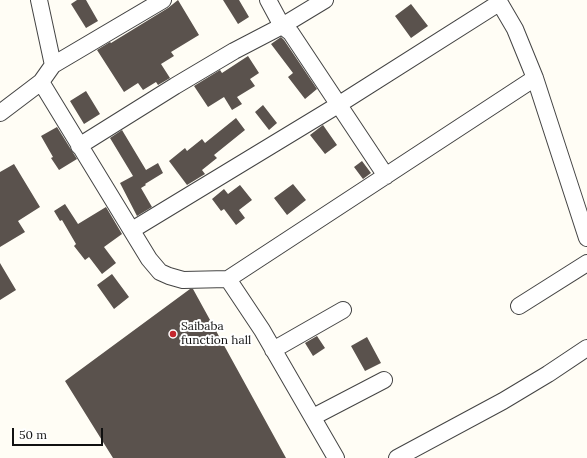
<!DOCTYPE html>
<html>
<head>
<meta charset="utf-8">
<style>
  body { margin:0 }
  #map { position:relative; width:587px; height:458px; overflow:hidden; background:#fffdf5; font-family:Lora,serif }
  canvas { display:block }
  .scale { position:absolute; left:12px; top:428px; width:91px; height:18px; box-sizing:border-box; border:2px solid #111; border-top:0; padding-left:5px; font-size:12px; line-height:14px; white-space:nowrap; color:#111; -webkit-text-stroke:3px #fff; paint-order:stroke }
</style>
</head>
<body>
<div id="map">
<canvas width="587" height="458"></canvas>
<div class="scale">50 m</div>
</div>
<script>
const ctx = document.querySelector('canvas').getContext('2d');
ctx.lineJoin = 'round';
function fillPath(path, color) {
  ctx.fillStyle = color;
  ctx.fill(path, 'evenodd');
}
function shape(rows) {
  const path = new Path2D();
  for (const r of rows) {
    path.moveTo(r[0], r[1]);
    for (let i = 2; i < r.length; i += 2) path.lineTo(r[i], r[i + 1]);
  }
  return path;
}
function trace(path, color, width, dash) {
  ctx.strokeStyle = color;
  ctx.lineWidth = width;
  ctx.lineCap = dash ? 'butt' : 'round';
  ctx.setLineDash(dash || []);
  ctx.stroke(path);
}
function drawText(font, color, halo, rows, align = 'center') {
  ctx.font = font + ' Lora,serif';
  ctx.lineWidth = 4;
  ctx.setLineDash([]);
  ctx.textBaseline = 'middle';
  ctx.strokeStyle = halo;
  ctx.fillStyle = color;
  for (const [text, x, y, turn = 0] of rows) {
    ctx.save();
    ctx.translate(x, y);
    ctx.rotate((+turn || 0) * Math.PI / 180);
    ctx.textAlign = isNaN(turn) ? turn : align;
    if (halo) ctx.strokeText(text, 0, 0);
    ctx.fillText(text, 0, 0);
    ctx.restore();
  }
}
fillPath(shape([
  [77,0,86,0,98,21,86,28,71,4],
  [178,0,199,35,171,52,174,56,161,64,170,78,158,85,156,82,143,90,138,83,124,92,97,50,110,42,111,43,168,8],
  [223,0,239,0,249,17,238,24],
  [411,4,428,26,411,38,395,16],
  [281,37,284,40,317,89,305,99,288,77,293,73,271,44],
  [248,56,259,73,250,79,255,86,237,97,242,104,232,110,224,97,208,107,194,86,220,70,222,73],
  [86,91,100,114,84,124,70,101],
  [263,105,277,123,269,130,255,112],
  [236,118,245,130,214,155,217,158,202,170,205,174,187,185,169,161,185,148,187,151,202,139,205,143],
  [323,125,337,145,325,154,310,135],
  [57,127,77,159,59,170,51,158,53,157,41,136],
  [122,130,146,170,158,163,163,173,145,184,146,185,141,188,152,207,137,216,120,183,133,176,110,138],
  [362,161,371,173,363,179,354,167],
  [14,164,40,207,18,221,25,232,0,247,0,172],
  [293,184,306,200,287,215,274,198],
  [240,185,252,200,239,210,245,218,236,225,224,209,221,211,212,199,224,189,228,194],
  [65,204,78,224,106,207,122,234,104,247,116,263,102,274,89,257,85,260,74,246,76,244,62,220,60,221,54,211],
  [0,263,16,290,0,300],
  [112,274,129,297,114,309,97,285],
  [190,289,193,289,286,458,113,458,65,381],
  [317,336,325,348,313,356,305,343],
  [367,337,381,363,365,371,351,346]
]), '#5a524d');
const minor = shape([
  [39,0,53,65],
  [268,0,282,26,291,33,386,176],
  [498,0,515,29,535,78,587,238],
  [41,82,149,259,160,272,169,276,183,280,228,279],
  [0,113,41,82,53,65,163,0],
  [79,146,175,86,234,51,282,26,325,0],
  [132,230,338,105,499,3],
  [519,306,587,263],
  [273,350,343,310],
  [313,417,384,380],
  [336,458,262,330,228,279,535,78],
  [397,458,503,401,548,374,587,348]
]);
trace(minor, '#444', 18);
trace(minor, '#fff', 16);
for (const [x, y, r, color] of [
  [173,334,4,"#c4262e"]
]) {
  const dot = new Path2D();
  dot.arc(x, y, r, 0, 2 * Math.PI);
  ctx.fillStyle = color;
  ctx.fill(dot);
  trace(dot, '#fff', 1.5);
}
drawText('12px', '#111', '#fff', [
  ["Saibaba",181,327],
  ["function hall",181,341]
], 'left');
</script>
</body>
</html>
